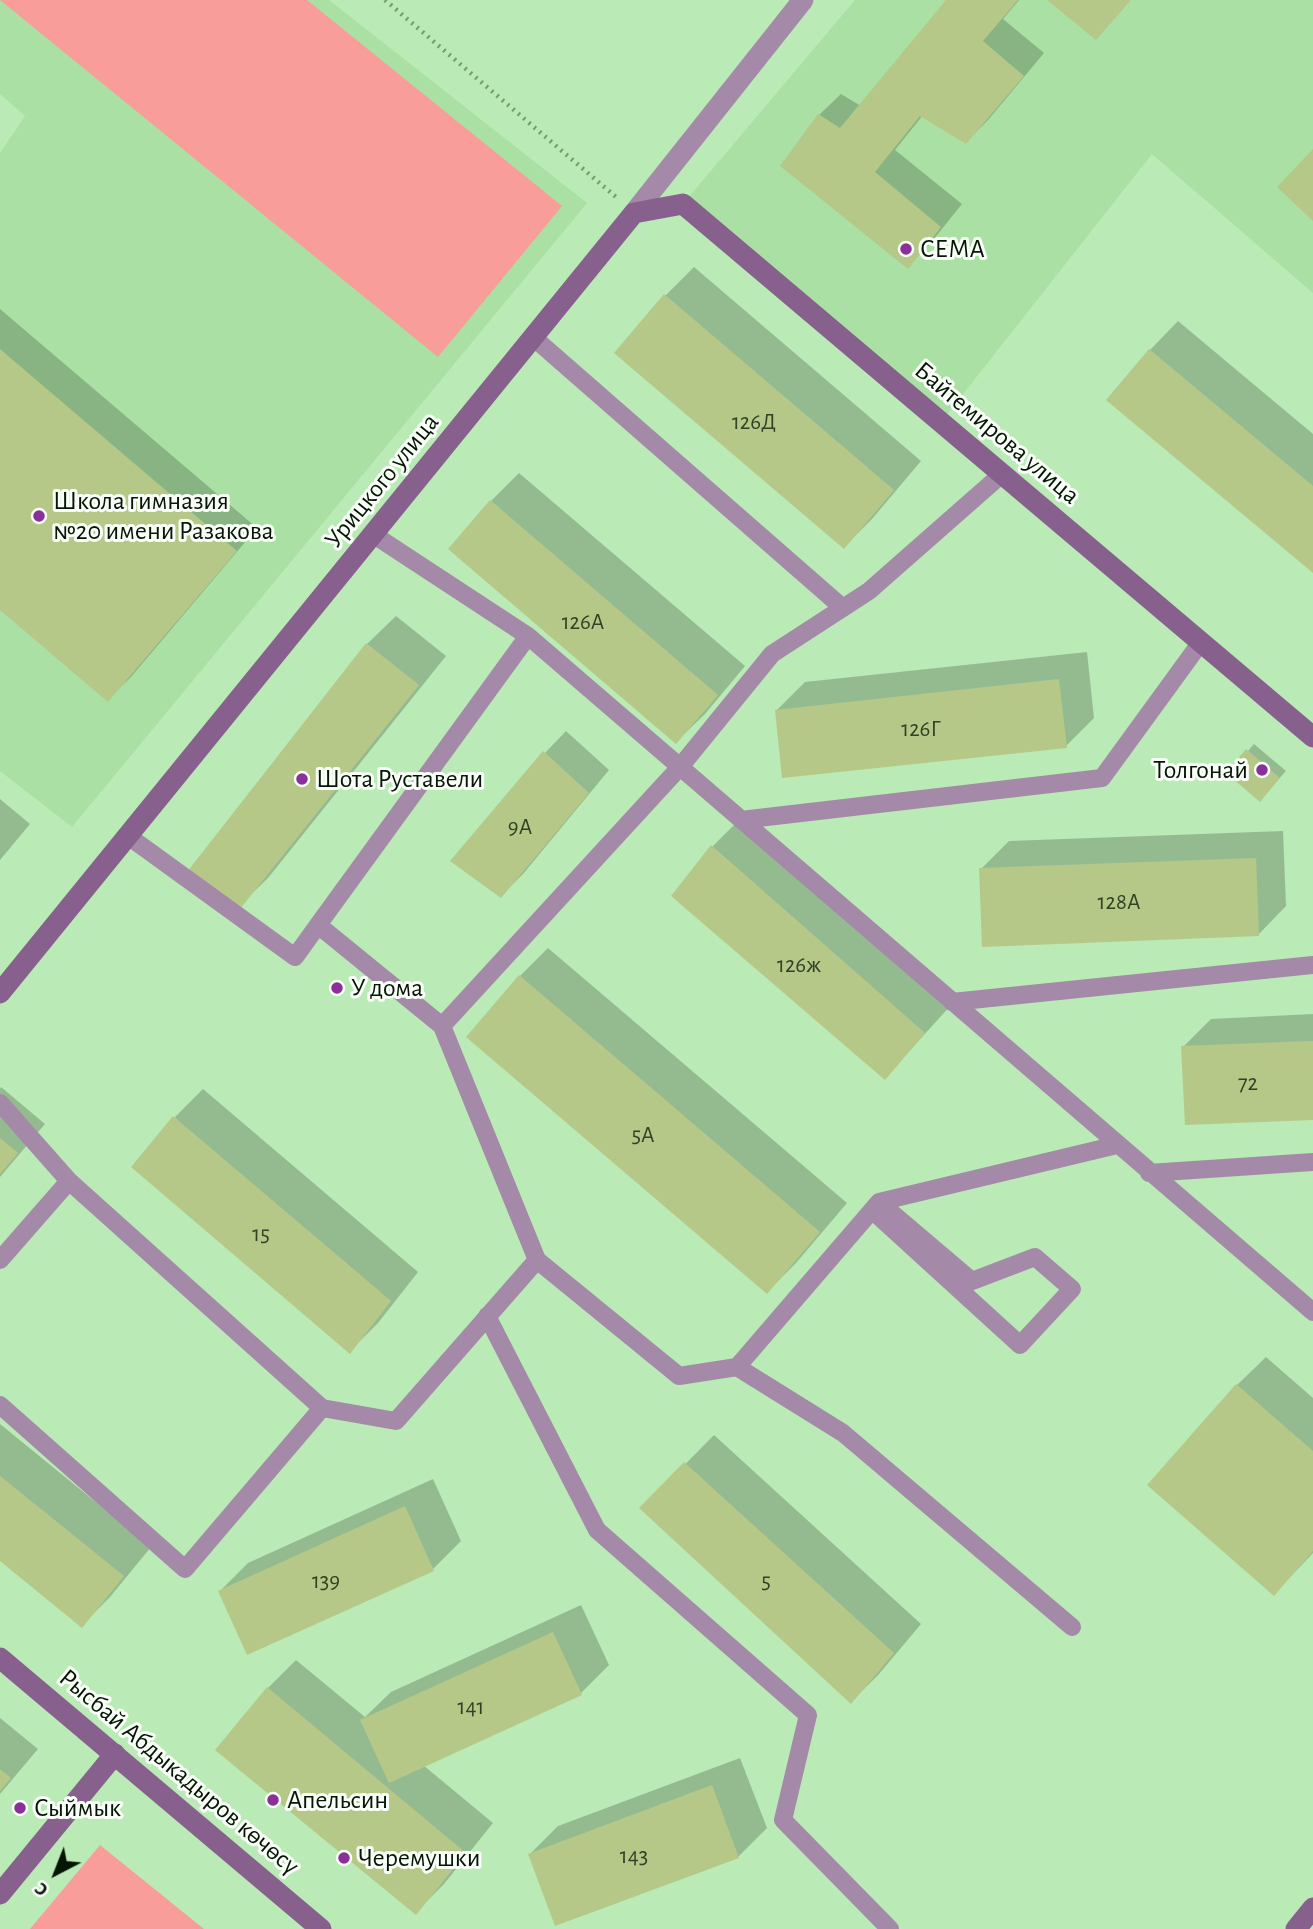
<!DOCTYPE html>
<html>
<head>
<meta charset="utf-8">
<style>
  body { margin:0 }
  #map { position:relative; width:1313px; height:1929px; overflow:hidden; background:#baeab5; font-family:"Alegreya Sans",sans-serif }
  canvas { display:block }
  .north { position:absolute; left:21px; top:1838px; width:70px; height:70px; -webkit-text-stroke:5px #f9fef8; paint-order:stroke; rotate:222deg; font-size:19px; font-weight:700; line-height:28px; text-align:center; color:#051604 }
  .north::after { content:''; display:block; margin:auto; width:24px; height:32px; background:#051604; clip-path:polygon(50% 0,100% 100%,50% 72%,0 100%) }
</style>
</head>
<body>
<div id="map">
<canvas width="1313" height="1929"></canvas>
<div class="north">С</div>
</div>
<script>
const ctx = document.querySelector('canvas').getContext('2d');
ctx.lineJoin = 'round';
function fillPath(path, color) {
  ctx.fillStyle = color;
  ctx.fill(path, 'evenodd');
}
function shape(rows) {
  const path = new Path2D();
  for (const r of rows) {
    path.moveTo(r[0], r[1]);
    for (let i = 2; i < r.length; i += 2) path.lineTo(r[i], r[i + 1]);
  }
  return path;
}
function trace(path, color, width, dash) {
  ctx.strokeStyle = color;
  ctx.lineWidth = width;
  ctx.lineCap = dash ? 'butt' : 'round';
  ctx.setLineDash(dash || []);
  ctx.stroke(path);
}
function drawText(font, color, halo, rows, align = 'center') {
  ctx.font = font + ' "Alegreya Sans",sans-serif';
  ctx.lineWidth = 6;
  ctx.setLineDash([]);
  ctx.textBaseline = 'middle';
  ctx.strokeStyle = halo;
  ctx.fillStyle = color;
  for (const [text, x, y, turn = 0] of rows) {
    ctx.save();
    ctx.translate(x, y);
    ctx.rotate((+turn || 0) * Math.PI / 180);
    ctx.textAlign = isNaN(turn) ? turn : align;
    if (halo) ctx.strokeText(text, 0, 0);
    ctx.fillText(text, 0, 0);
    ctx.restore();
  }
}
fillPath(shape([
  [0,0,329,0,587,203,72,827,0,771,0,153,25,116,0,94],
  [855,0,1313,0,1313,293,1152,154,941,422,683,204]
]), '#aae0a4');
fillPath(shape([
  [0,0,307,0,562,206,438,357],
  [100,1845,204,1929,30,1929]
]), '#f99d9a');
fillPath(shape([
  [949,0,1019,0,1003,19,1044,53,988,120,966,142,923,115,895,150,962,204,929,245,907,267,819,115,841,94,861,106],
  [694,267,921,461,872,519,844,547,616,353,666,295],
  [0,309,257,528,130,678,108,699,0,607],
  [1178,321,1313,434,1313,571,1108,400,1150,350],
  [519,473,745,666,705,714,676,742,491,501],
  [396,616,446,656,268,878,239,906,367,644],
  [1087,652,1094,718,1066,746,777,710,805,682],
  [566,731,609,770,523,874,501,896,545,753],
  [1254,744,1286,771,1266,793,1248,751],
  [0,799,30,824,0,860],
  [741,818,952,1004,885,1078,674,896,713,846],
  [1283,831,1286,906,1258,935,981,869,1009,841],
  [548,948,847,1203,796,1263,767,1292,520,976],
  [1313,1014,1313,1118,1183,1047,1211,1019],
  [1,1087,45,1124,0,1177,0,1089],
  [203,1089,418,1272,378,1323,350,1351,175,1117],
  [1266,1357,1313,1398,1313,1553,1274,1594,1149,1485,1237,1385],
  [0,1424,151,1547,110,1597,82,1625,0,1559],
  [714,1435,921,1624,879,1674,851,1702,642,1508],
  [433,1479,461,1541,433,1569,220,1591,248,1563],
  [581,1605,609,1665,581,1693,423,1765,493,1823,444,1884,416,1912,268,1688,296,1660,365,1717,391,1692],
  [0,1718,38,1749,0,1794],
  [740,1758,767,1828,738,1857,530,1854,558,1826]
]), '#0003');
fillPath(shape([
  [946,0,1018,0,983,41,1024,76,966,144,920,116,875,172,941,227,908,269,780,166,818,114,840,128],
  [1047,0,1131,0,1096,40],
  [1313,149,1313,221,1277,187],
  [664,294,894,490,844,549,614,353],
  [0,349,237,551,108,702,0,610],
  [1149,349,1313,486,1313,573,1106,400],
  [490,500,718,695,676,744,448,549],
  [366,643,419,685,240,909,187,872],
  [1059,679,1067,748,782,778,775,710],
  [1246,749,1280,778,1260,802,1226,773],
  [543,751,589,793,501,898,450,861],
  [711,845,925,1033,885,1080,671,896],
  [1256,858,1259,936,982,947,979,868],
  [519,975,820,1232,767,1294,466,1037],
  [1313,1041,1313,1120,1185,1125,1181,1046],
  [173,1116,391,1301,350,1354,131,1167],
  [0,1138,18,1153,0,1174],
  [1236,1384,1313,1451,1313,1551,1274,1596,1147,1485],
  [684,1462,894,1653,851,1704,639,1508],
  [0,1476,124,1576,82,1628,0,1561],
  [405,1506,434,1571,247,1655,218,1591],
  [553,1632,582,1695,389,1783,360,1720],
  [267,1687,466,1853,416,1915,215,1750],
  [0,1769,11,1778,0,1791],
  [712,1785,739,1858,555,1926,528,1854]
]), '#b5c888');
trace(shape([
  [385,0,616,197]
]), '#759971', 4.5, [2, 5]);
trace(shape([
  [534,338,843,608],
  [374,535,528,636,1313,1312],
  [741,820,1102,778,1201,642],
  [128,836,295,957,318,925,442,1026,537,1260,396,1421,322,1408],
  [318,925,528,636],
  [952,1002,1313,965],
  [442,1026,680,767,772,654,869,591,1002,474],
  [0,1103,69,1181,322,1408,185,1569,0,1405],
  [1149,1173,1313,1162],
  [872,1210,1020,1345,1072,1289,1035,1257,972,1281,879,1202],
  [0,1260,69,1181],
  [537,1260,679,1376,737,1367,879,1202,1117,1145],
  [487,1316,597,1530,808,1715,783,1820,890,1929],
  [737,1367,843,1433,1072,1627]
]), '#a489a8', 18);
trace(shape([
  [634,213,803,0]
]), '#a489a8', 21);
trace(shape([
  [0,993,634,213,683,204,1313,737],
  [0,1658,321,1929],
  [0,1894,115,1754],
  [1296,1929,1313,1908]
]), '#88608e', 21);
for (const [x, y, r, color] of [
  [906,249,7,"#8b2f99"],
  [39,516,7,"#8b2f99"],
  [1262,770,7,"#8b2f99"],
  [302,779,7,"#8b2f99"],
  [337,988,7,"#8b2f99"],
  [273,1800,7,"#8b2f99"],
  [20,1808,7,"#8b2f99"],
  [344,1858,7,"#8b2f99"]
]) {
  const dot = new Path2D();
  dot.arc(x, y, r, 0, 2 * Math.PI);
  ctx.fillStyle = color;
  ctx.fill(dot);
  trace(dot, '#f9fef8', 2.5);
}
drawText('23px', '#314225', null, [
  ["126Д",754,422],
  ["126А",583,622],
  ["126Г",921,729],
  ["9А",520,827],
  ["128А",1119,902],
  ["126ж",799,965],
  ["72",1248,1083],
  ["5А",643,1135],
  ["15",261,1234],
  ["139",326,1581],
  ["5",766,1581],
  ["141",471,1707],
  ["143",634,1856]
]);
drawText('26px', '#051604', '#f9fef8', [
  ["СЕМА",920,249],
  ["Школа гимназия",53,501],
  ["№20 имени Разакова",53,531],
  ["Толгонай",1248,770,"right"],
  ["Шота Руставели",316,779],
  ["У дома",351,988],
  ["Апельсин",287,1800],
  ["Сыймык",34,1808],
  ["Черемушки",358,1858]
], 'left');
drawText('26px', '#051604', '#f9fef8', [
  ["Байтемирова улица",997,433,40],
  ["Урицкого улица",382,481,-51],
  ["Рысбай Абдыкадыров көчөсү",179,1772,40]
]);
</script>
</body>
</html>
